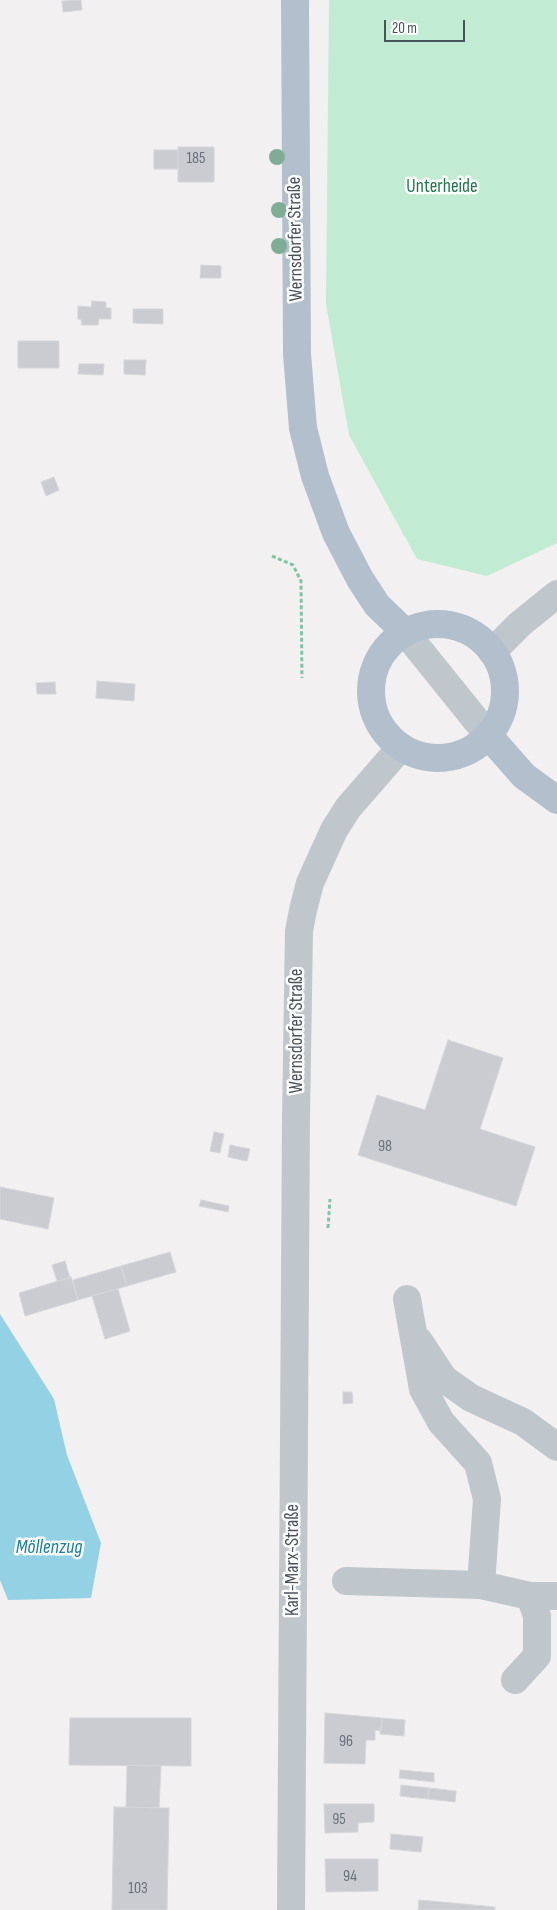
<!DOCTYPE html>
<html>
<head>
<meta charset="utf-8">
<style>
  body { margin:0 }
  #map { position:relative; width:557px; height:1910px; overflow:hidden; background:#f2f0f0; font-family:"Sofia Sans Condensed",sans-serif }
  canvas { display:block }
  .scale { position:absolute; left:384px; top:20px; width:81px; height:22px; box-sizing:border-box; border:2px solid #49525b; border-top:0; padding-left:6px; font-size:15px; line-height:18px; white-space:nowrap; color:#49525b; -webkit-text-stroke:4px #fff; paint-order:stroke }
</style>
</head>
<body>
<div id="map">
<canvas width="557" height="1910"></canvas>
<div class="scale">20 m</div>
</div>
<script>
const ctx = document.querySelector('canvas').getContext('2d');
ctx.lineJoin = 'round';
function fillPath(path, color) {
  ctx.fillStyle = color;
  ctx.fill(path, 'evenodd');
}
function shape(rows) {
  const path = new Path2D();
  for (const r of rows) {
    if (r.length === 3) {
      path.moveTo(r[0] + r[2], r[1]);
      path.arc(r[0], r[1], r[2], 0, 2 * Math.PI);
      continue;
    }
    path.moveTo(r[0], r[1]);
    for (let i = 2; i < r.length; i += 2) path.lineTo(r[i], r[i + 1]);
  }
  return path;
}
function trace(path, color, width, dash) {
  ctx.strokeStyle = color;
  ctx.lineWidth = width;
  ctx.lineCap = dash ? 'butt' : 'round';
  ctx.setLineDash(dash || []);
  ctx.stroke(path);
}
function drawText(font, color, halo, rows, align = 'center') {
  ctx.font = font + ' "Sofia Sans Condensed",sans-serif';
  ctx.lineWidth = 5;
  ctx.setLineDash([]);
  ctx.textBaseline = 'middle';
  ctx.strokeStyle = halo;
  ctx.fillStyle = color;
  for (const [text, x, y, turn = 0] of rows) {
    ctx.save();
    ctx.translate(x, y);
    ctx.rotate((+turn || 0) * Math.PI / 180);
    ctx.textAlign = isNaN(turn) ? turn : align;
    if (halo) ctx.strokeText(text, 0, 0);
    ctx.fillText(text, 0, 0);
    ctx.restore();
  }
}
fillPath(shape([
  [329,0,557,0,557,543,487,576,417,559,349,435,326,304]
]), '#c2ebd3');
fillPath(shape([
  [0,1314,54,1399,67,1455,101,1543,91,1598,8,1600,0,1580]
]), '#93d2e4');
const building = shape([
  [81,0,82,10,63,12,62,1,81,0],
  [178,147,214,147,214,182,178,182,178,147],
  [154,150,178,150,178,169,154,169,154,150],
  [201,265,221,266,221,278,200,278,201,265],
  [92,301,106,302,106,308,111,308,111,319,99,319,98,325,81,325,82,320,78,319,78,306,91,307,92,301],
  [133,309,163,309,163,324,133,323,133,309],
  [18,341,59,341,59,368,18,368,18,341],
  [124,360,146,360,145,375,124,374,124,360],
  [79,364,104,364,103,375,78,374,79,364],
  [54,477,59,490,46,496,41,482,54,477],
  [97,681,135,684,134,701,96,698,97,681],
  [55,682,56,694,37,694,36,683,55,682],
  [448,1040,503,1058,480,1129,535,1147,516,1206,358,1155,377,1095,425,1110,448,1040],
  [214,1132,224,1134,220,1153,210,1151,214,1132],
  [230,1145,250,1149,247,1161,228,1157,230,1145],
  [0,1187,54,1198,48,1229,0,1219,0,1187],
  [201,1200,229,1206,228,1212,199,1206,201,1200],
  [170,1252,176,1272,127,1286,121,1266,170,1252],
  [65,1261,70,1278,57,1281,52,1265,65,1261],
  [121,1266,127,1286,78,1300,73,1280,121,1266],
  [71,1277,78,1300,25,1316,19,1293,71,1277],
  [118,1289,130,1331,105,1339,92,1296,118,1289],
  [343,1392,352,1392,353,1403,343,1404,343,1392],
  [325,1713,382,1718,381,1731,375,1730,375,1740,366,1740,365,1764,324,1763,325,1713],
  [70,1718,191,1718,191,1766,69,1765,70,1718],
  [382,1718,405,1720,404,1736,380,1734,382,1718],
  [127,1765,161,1766,159,1808,126,1807,127,1765],
  [400,1770,434,1773,434,1782,399,1778,400,1770],
  [401,1785,429,1788,428,1799,400,1796,401,1785],
  [429,1788,456,1791,455,1802,428,1799,429,1788],
  [324,1804,374,1804,374,1822,358,1823,358,1832,325,1833,324,1804],
  [114,1807,169,1808,167,1910,112,1910,114,1807],
  [391,1834,423,1837,421,1852,390,1849,391,1834],
  [325,1859,378,1859,378,1891,326,1892,325,1859],
  [419,1900,495,1907,495,1910,418,1910,419,1900]
]);
fillPath(building, '#caccd2');
trace(building, '#d4d6da', 1);
trace(shape([
  [272,556,293,565,301,581,302,678],
  [328,1228,330,1199]
]), '#7dc6a4', 3, [4, 2.5]);
trace(shape([
  [405,632,488,735],
  [492,652,520,624,557,594],
  [407,1299,423,1389,441,1422,478,1463,487,1499,481,1585],
  [419,1341,444,1379,471,1398,523,1422,557,1447],
  [346,1581,481,1585,530,1596,557,1596],
  [515,1680,537,1656,537,1616,530,1596],
  [291,1910,296,1118,299,931,303,910,310,883,334,830,348,808,401,747]
]), '#bfc7cd', 28);
trace(shape([
  [295,0,297,354,303,428,315,476,336,533,360,579,377,605,405,632],
  [438,691,67],
  [488,735,524,776,557,800]
]), '#b2bfcc', 28);
ctx.fillStyle = '#7ead96';
for (const [x, y] of [
  [277,157],
  [279,210],
  [279,246]
]) {
  ctx.beginPath();
  ctx.arc(x, y, 8, 0, 2 * Math.PI);
  ctx.fill();
}
drawText('16px', '#697079', null, [
  ["185",196,159],
  ["98",385,1147],
  ["96",346,1742],
  ["95",339,1820],
  ["94",350,1877],
  ["103",138,1889]
]);
drawText('19px', '#20774d', '#fff', [
  ["Unterheide",442,187]
]);
drawText('19px', '#49525b', '#fff', [
  ["Wernsdorfer Straße",296,239,-91],
  ["Wernsdorfer Straße",297,1031,-90],
  ["Karl-Marx-Straße",293,1560,-90]
]);
drawText('italic 20px', '#19809f', '#fff', [
  ["Möllenzug",49,1548]
]);
</script>
</body>
</html>
